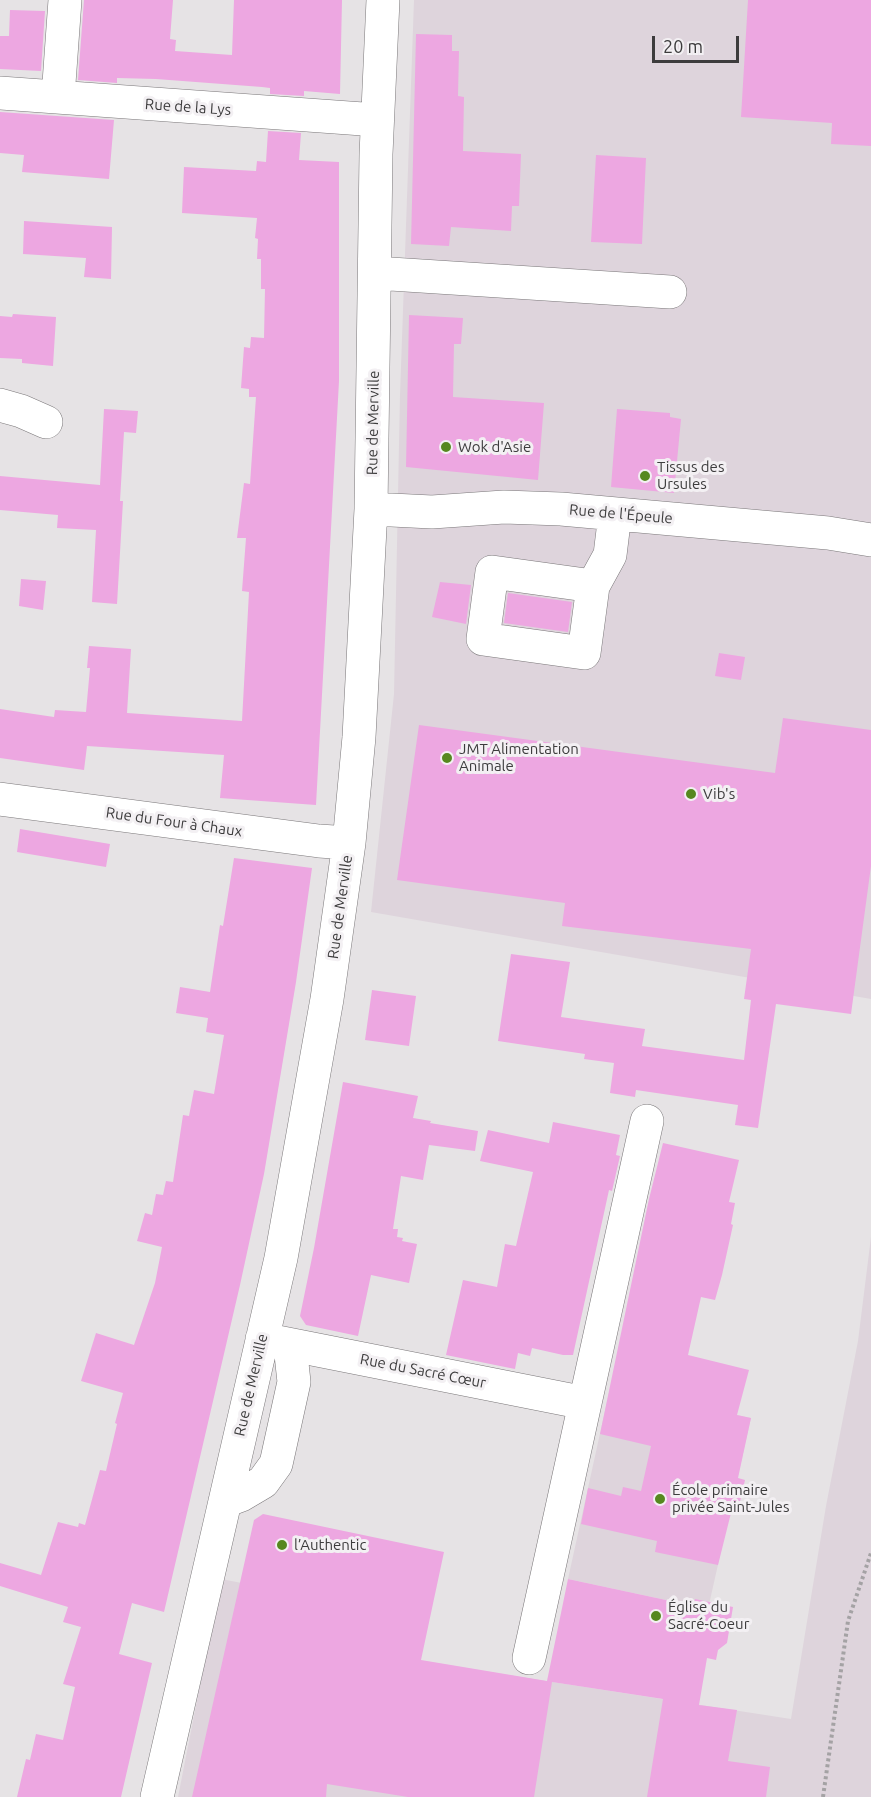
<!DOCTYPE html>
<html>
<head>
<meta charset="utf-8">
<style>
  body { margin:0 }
  #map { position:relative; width:871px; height:1797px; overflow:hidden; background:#e6e3e5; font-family:Ubuntu,sans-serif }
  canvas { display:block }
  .scale { position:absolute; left:652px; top:36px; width:87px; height:27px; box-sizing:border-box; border:3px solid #3d3c3d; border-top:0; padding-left:8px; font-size:18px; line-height:21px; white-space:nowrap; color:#3d3c3d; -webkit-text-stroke:4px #f3f0f3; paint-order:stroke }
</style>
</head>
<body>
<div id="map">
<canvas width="871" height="1797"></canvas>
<div class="scale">20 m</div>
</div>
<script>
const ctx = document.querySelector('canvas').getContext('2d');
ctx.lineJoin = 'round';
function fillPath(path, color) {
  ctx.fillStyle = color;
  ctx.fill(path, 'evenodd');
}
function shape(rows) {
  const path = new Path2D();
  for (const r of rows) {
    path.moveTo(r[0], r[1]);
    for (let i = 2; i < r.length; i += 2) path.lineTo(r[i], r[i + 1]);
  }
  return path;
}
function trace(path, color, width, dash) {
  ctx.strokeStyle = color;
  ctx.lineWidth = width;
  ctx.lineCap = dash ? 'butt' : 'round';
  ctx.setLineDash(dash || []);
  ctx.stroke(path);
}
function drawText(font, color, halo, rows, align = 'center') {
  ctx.font = font + ' Ubuntu,sans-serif';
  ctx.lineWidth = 6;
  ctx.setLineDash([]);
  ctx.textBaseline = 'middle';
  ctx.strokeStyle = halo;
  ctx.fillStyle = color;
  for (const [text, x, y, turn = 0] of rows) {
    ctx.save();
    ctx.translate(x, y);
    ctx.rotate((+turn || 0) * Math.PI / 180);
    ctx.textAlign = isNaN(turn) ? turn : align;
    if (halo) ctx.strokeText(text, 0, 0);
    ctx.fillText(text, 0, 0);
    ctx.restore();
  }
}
fillPath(shape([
  [414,0,871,0,871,999,371,912,394,694,400,395],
  [871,1237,871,1797,178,1797,221,1579,320,1598,314,1645,791,1719,826,1506,858,1341],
  [610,1388,751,1418,708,1609,568,1579]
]), '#ded4dc');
fillPath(shape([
  [84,0,173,0,170,39,176,40,175,51,232,55,234,0,342,0,340,94,304,91,304,96,270,94,270,88,262,87,156,79,117,78,117,83,78,80],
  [748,0,871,0,871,146,831,144,832,123,741,117],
  [10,10,45,11,41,71,0,69,0,36,9,36],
  [416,34,452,35,452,51,459,51,458,96,464,97,463,151,521,154,519,206,512,206,511,231,451,227,449,246,411,244],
  [0,112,114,120,109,179,22,172,24,155,0,153],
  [268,131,301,133,299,160,339,162,339,381,316,805,220,798,224,755,87,746,84,770,0,758,0,709,54,717,55,710,86,712,90,668,87,668,89,646,131,649,127,713,242,721,249,592,242,591,246,538,237,538,244,483,250,484,256,397,249,397,249,389,241,388,244,347,250,348,251,337,264,338,265,289,261,289,261,259,257,259,258,239,255,238,257,218,182,213,184,167,256,171,257,161,266,162],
  [596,155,646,158,642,244,591,242],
  [24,221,112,227,111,279,84,277,86,258,23,254],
  [13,314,56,317,53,366,22,363,22,359,0,358,0,316,12,317],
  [409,315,463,318,461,344,454,344,453,397,544,403,538,480,406,467],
  [104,409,138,411,136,433,124,432,120,501,123,501,117,604,92,602,96,530,57,528,58,515,0,510,0,476,100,485],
  [617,409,670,413,670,417,681,419,674,493,611,487],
  [21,579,46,581,43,610,19,606],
  [440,582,471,585,466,624,432,617],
  [508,593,572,602,568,632,504,623],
  [719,653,745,657,741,680,715,676],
  [783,718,871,730,871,866,851,1014,776,1004,758,1128,735,1125,738,1105,636,1090,635,1097,610,1093,614,1063,584,1059,585,1054,498,1041,511,954,570,962,561,1017,645,1029,642,1046,744,1060,751,1000,744,999,751,949,562,926,565,903,397,880,419,725,775,773],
  [20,829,110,844,106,867,17,852],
  [234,858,312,868,296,982,264,1174,240,1285,164,1612,132,1603,119,1654,152,1663,121,1797,17,1797,26,1759,30,1760,36,1734,63,1740,75,1687,63,1684,81,1627,63,1622,68,1607,0,1586,0,1563,41,1575,58,1522,78,1527,79,1523,85,1525,100,1470,106,1471,117,1424,115,1423,123,1393,81,1381,96,1333,134,1345,155,1283,162,1247,137,1241,145,1213,152,1215,156,1194,163,1195,166,1181,173,1182,183,1115,189,1116,194,1090,214,1094,224,1035,206,1032,208,1018,176,1013,180,987,210,992,220,925,223,926],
  [372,990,416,996,409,1046,365,1040],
  [343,1082,418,1096,413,1118,431,1121,430,1123,478,1131,475,1151,429,1145,423,1180,401,1176,393,1229,398,1229,397,1237,403,1238,402,1241,417,1244,409,1283,371,1275,358,1336,306,1325,300,1316,314,1248],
  [553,1122,620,1135,616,1155,620,1156,612,1191,609,1190,573,1355,563,1355,532,1348,530,1356,518,1353,515,1369,446,1355,463,1280,497,1287,505,1244,516,1246,533,1172,480,1161,488,1130,549,1143],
  [663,1143,739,1160,729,1202,735,1203,731,1224,733,1225,722,1275,715,1300,701,1297,688,1355,749,1370,737,1415,751,1418,738,1478,745,1480,739,1506,733,1505,718,1565,655,1552,657,1541,581,1524,588,1488,621,1496,623,1487,641,1491,651,1446,600,1434,649,1199],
  [263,1514,444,1552,421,1660,547,1681,568,1579,694,1606,695,1599,733,1607,727,1643,718,1650,716,1660,707,1658,699,1705,737,1710,728,1761,770,1767,766,1797,647,1797,663,1699,552,1682,534,1797,408,1797,327,1784,326,1797,192,1797,254,1520]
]), '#eda7e1');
const minor = shape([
  [0,93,377,120],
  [58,97,65,0],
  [375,273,670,292],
  [0,405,21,411,46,422],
  [371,509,432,512,504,507,561,509,828,533,871,540],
  [593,586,492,572,483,639,584,653,593,586,610,555,615,514],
  [0,799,319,841,349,843],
  [262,1339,585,1403],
  [225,1501,241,1495,263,1482,276,1464,294,1382,290,1345],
  [529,1658,647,1121],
  [157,1797,281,1258,327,999,349,843,359,737,371,509,376,154,383,0]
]);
trace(minor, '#7a7779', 34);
trace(shape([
  [823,1797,848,1621,871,1553]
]), '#a4a2a4', 4, [3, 3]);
trace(minor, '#fff', 33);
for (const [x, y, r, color] of [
  [446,447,6,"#56881f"],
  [645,476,6,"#56881f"],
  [447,758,6,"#56881f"],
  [691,794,6,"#56881f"],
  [660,1499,6,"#56881f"],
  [282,1545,6,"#56881f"],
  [656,1616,6,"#56881f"]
]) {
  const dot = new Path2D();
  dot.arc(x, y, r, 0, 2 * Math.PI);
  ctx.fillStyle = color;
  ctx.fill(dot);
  trace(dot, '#f3f0f3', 2);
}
drawText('15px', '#3d3c3d', '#f3f0f3', [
  ["Rue de la Lys",188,107,4],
  ["Rue de Merville",373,423,-89],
  ["Rue de l'Épeule",621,514,5],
  ["Rue du Four à Chaux",174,822,8],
  ["Rue de Merville",340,907,-82],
  ["Rue du Sacré Cœur",423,1371,11],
  ["Rue de Merville",251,1385,-77]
]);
drawText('15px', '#3d3c3d', '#f3f0f3', [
  ["Wok d'Asie",458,447],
  ["Tissus des",657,467],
  ["Ursules",657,484],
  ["JMT Alimentation",459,749],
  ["Animale",459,766],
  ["Vib's",703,794],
  ["École primaire",672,1490],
  ["privée Saint-Jules",672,1507],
  ["l’Authentic",294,1545],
  ["Église du",668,1607],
  ["Sacré-Coeur",668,1624]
], 'left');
</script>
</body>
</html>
